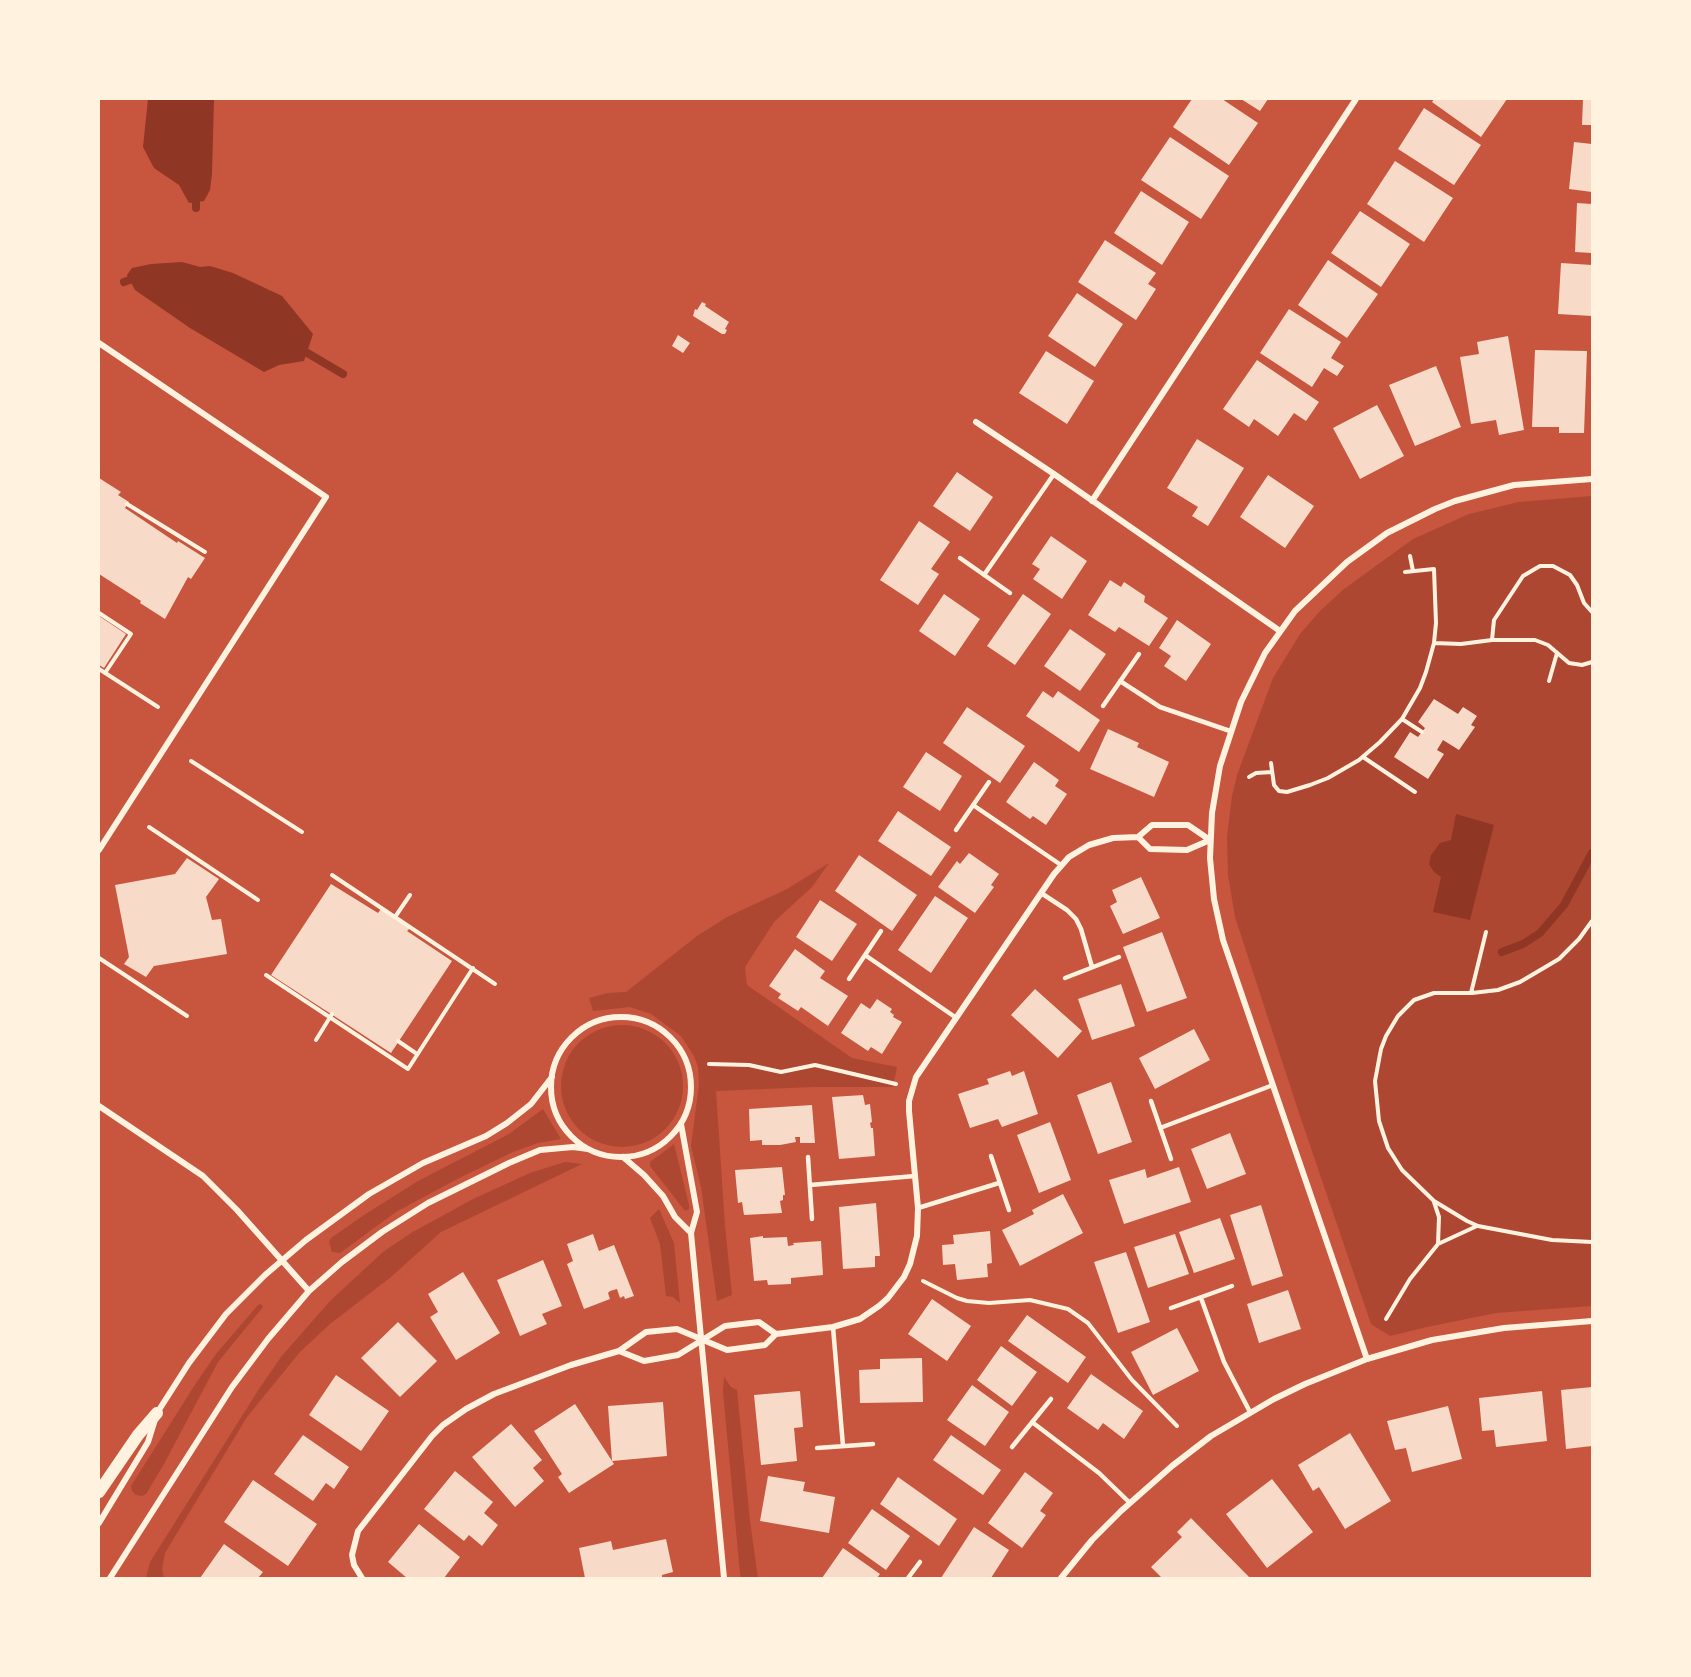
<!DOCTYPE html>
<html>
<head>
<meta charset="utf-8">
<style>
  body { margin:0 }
  #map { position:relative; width:1691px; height:1677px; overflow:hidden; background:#c8553d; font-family:Signika,sans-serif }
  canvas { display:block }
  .frame { position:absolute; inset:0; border:100px solid #fff3e0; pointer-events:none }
</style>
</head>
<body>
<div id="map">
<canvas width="1691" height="1677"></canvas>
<div class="frame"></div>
</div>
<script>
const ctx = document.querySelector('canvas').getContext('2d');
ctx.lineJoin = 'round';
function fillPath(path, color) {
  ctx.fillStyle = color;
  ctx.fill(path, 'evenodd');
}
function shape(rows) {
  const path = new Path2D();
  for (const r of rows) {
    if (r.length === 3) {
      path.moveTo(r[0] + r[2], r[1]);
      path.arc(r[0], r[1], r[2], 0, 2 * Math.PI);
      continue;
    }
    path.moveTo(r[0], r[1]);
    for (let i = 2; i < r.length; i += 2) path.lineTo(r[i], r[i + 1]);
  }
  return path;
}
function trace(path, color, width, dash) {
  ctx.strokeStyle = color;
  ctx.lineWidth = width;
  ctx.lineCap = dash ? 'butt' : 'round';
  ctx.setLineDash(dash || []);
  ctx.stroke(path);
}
fillPath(shape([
  [1592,496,1592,1306,1496,1313,1427,1327,1390,1336,1371,1324,1299,1113,1235,917,1228,875,1227,837,1232,796,1237,775,1273,678,1300,634,1320,611,1344,589,1413,539,1469,514,1519,502],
  [829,863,812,887,774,922,745,967,747,985,852,1058,897,1067,893,1087,813,1087,716,1091,725,1226,732,1295,717,1301,701,1187,691,1146,699,1084,698,1067,694,1056,681,1036,651,1014,630,1007,593,1011,589,998,608,993,626,992,697,936,727,917,787,889],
  [622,1086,61],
  [543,1109,561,1139,538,1143,513,1152,461,1177,396,1212,340,1253,332,1252,329,1242,331,1238,364,1215,418,1181,509,1134],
  [674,1144,689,1205,689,1209,685,1211,650,1166,650,1162],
  [565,1162,582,1164,441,1232,391,1277,330,1324,300,1352,247,1417,165,1553,162,1569,164,1578,146,1578,150,1562,259,1389,281,1357,330,1301,383,1252,411,1233,473,1199,530,1173],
  [659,1209,674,1243,680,1303,673,1297,666,1296,660,1244,650,1218],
  [261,1304,263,1307,218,1362,164,1464,146,1494,142,1496,136,1495,132,1491,131,1486,196,1383,216,1354,258,1305],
  [724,1377,731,1387,737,1390,750,1521,758,1578,741,1578,740,1574,723,1392]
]), '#ae4732');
fillPath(shape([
  [148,99,214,99,212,174,210,190,204,201,189,203,179,185,154,168,143,147],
  [182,262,200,267,210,266,233,273,282,296,313,334,304,361,279,365,264,372,190,328,135,290,127,275,132,268,151,264],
  [1456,814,1494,825,1470,920,1433,912,1441,877,1434,872,1429,864,1431,855,1440,843,1451,840]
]), '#8f3625');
trace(shape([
  [196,208,196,191],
  [124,282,140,276],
  [299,348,343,374],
  [1502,952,1523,944,1540,933,1564,905,1592,853]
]), '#8f3625', 8);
fillPath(shape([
  [1192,99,1222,99,1258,123,1229,165,1173,127],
  [1241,99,1268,99,1260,111],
  [1434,99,1507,99,1481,137,1432,102],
  [1583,99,1592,99,1592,125,1582,125],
  [1424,108,1481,145,1454,185,1398,149],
  [1170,137,1229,176,1201,219,1141,180],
  [1574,142,1592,144,1592,192,1569,189],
  [1395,161,1453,198,1424,242,1367,204],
  [1141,191,1189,222,1162,265,1114,233],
  [1577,203,1592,204,1592,253,1575,252],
  [1360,211,1410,244,1381,287,1331,253],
  [1105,240,1156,273,1148,284,1156,289,1136,320,1078,282],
  [1328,260,1378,294,1347,338,1298,305],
  [1561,263,1592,265,1592,316,1558,314],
  [1077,293,1123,324,1095,367,1048,336],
  [702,302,706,304,705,306,729,322,725,329,727,330,725,334,722,334,693,316,695,309,697,310],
  [1289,309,1341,342,1331,358,1344,366,1337,376,1324,368,1312,387,1260,353],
  [678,335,690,343,683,353,672,346],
  [1508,336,1524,430,1499,435,1496,420,1471,424,1460,357,1479,354,1477,342],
  [1535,350,1587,351,1584,433,1559,433,1559,427,1532,427],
  [1046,351,1094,381,1067,424,1019,393],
  [1257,360,1319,402,1306,421,1294,413,1278,436,1254,419,1249,427,1223,409],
  [1436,366,1461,427,1415,446,1389,385],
  [1377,405,1404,456,1360,479,1333,428],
  [1197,439,1244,468,1208,526,1192,516,1198,507,1167,488],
  [957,472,993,497,970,531,933,506],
  [1268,475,1314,506,1285,548,1240,517],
  [99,478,121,492,118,495,129,502,125,508,177,543,178,541,205,558,191,579,188,577,165,619,140,603,141,601,99,574],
  [919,521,950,542,931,569,939,574,918,605,880,580],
  [1051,536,1087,561,1062,599,1033,579,1040,569,1032,564],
  [1110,580,1121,587,1124,582,1145,596,1144,602,1168,618,1149,646,1119,627,1115,632,1088,615],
  [944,594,980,619,955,656,919,631],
  [1023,594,1051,614,1015,665,987,646],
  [99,616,126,634,104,668,99,665],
  [1177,620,1211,644,1186,681,1164,666,1171,656,1159,648],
  [1070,629,1106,654,1080,691,1044,666],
  [1043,691,1053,698,1058,691,1100,720,1079,752,1026,716],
  [1434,699,1458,714,1463,707,1477,716,1471,725,1475,727,1459,750,1443,740,1437,750,1444,754,1428,779,1394,757,1410,732,1418,737,1425,728,1418,722],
  [967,707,1025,746,1000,783,943,743],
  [1108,729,1139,743,1137,747,1169,762,1154,797,1090,769],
  [926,752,962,776,940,811,903,787],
  [1034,762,1059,780,1055,786,1067,794,1046,825,1033,816,1030,819,1006,802],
  [898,811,951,847,931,876,878,841],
  [969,853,999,874,991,885,994,887,975,913,938,887,957,861,960,864],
  [859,855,917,895,892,931,835,891],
  [187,858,219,879,206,897,212,920,221,919,227,954,154,966,146,977,124,964,129,957,115,885,175,874],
  [1141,877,1160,918,1123,934,1110,906,1117,902,1112,890],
  [331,884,378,913,381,909,410,928,407,931,452,961,391,1053,271,975],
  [935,896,968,918,931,973,898,950],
  [820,900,857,924,832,961,796,937],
  [1162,932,1187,998,1147,1012,1123,947],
  [795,949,825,971,820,978,848,996,828,1026,801,1007,798,1011,778,998,781,994,769,986],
  [1121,984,1135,1026,1092,1040,1078,999],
  [1035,989,1082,1031,1058,1058,1011,1015],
  [877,999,892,1009,890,1012,894,1015,893,1017,902,1022,882,1054,871,1047,868,1051,841,1033,861,1003,870,1009],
  [1194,1029,1210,1060,1155,1089,1139,1058],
  [1010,1071,1012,1076,1024,1071,1038,1114,1002,1127,998,1119,970,1128,958,1094,989,1084,987,1079],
  [1111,1082,1132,1142,1098,1154,1077,1095],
  [863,1095,865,1105,870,1104,872,1122,870,1123,871,1128,873,1128,875,1156,839,1159,832,1097],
  [812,1105,815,1143,800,1143,800,1137,795,1137,796,1142,780,1145,762,1145,762,1140,750,1141,749,1109],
  [1050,1122,1071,1180,1039,1193,1017,1135],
  [1230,1133,1246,1174,1207,1189,1191,1149],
  [782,1167,785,1195,783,1195,783,1200,780,1201,782,1213,744,1215,742,1202,738,1203,735,1170],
  [1179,1167,1191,1202,1124,1224,1109,1180,1145,1169,1147,1178],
  [1063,1194,1083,1233,1020,1266,1002,1230,1034,1214,1032,1210],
  [876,1203,880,1256,875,1256,875,1267,843,1269,839,1207],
  [1261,1205,1283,1276,1252,1286,1230,1215],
  [1220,1218,1235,1259,1194,1273,1179,1232],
  [990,1231,992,1263,987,1264,988,1277,957,1280,955,1264,943,1265,942,1245,954,1244,953,1235],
  [593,1234,599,1251,614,1245,634,1296,625,1299,624,1296,620,1298,617,1289,610,1291,608,1293,610,1299,584,1309,567,1264,573,1261,567,1244],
  [1175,1234,1189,1274,1148,1288,1134,1247],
  [763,1236,763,1238,787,1237,788,1246,794,1245,793,1243,821,1241,823,1275,791,1278,791,1284,768,1285,767,1280,754,1281,750,1238],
  [1126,1252,1150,1322,1118,1333,1094,1262],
  [543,1260,562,1306,542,1314,547,1324,520,1336,497,1280],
  [463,1272,500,1333,456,1360,430,1317,438,1312,428,1294],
  [1288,1290,1301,1329,1259,1343,1247,1304],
  [932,1299,971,1326,947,1361,908,1334],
  [1027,1315,1086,1357,1068,1383,1008,1341],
  [398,1322,437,1361,400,1397,361,1358],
  [1177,1328,1199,1371,1153,1395,1131,1352],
  [1001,1346,1037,1372,1012,1406,977,1380],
  [922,1358,923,1402,860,1403,859,1370,880,1369,880,1359],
  [1091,1374,1143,1411,1124,1439,1103,1423,1098,1430,1067,1408],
  [336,1375,389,1411,361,1451,309,1415],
  [972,1385,1009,1412,985,1446,947,1420],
  [1592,1387,1592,1446,1566,1449,1561,1390],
  [800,1391,803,1427,794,1428,797,1461,761,1465,754,1395],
  [1542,1391,1547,1441,1496,1447,1494,1430,1482,1431,1479,1398],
  [663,1402,667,1456,612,1461,608,1406],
  [575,1404,614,1464,569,1493,558,1477,562,1474,534,1431],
  [1448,1406,1462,1459,1412,1472,1406,1448,1395,1450,1387,1421],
  [511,1424,542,1460,533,1468,544,1481,515,1507,472,1457],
  [1350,1433,1391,1501,1345,1529,1319,1487,1313,1491,1298,1465],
  [303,1435,349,1467,334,1489,326,1483,313,1501,274,1474],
  [951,1435,1001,1470,983,1495,933,1460],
  [455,1471,493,1502,484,1513,498,1525,482,1546,469,1535,464,1541,424,1509],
  [1025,1472,1053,1493,1040,1511,1046,1515,1022,1548,988,1523],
  [768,1476,805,1482,803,1491,835,1497,829,1533,760,1521],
  [898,1477,957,1519,939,1546,880,1504],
  [1272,1479,1313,1532,1267,1568,1226,1514],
  [253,1480,317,1524,288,1566,224,1522],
  [872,1509,910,1536,886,1570,848,1543],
  [1191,1518,1250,1578,1162,1578,1151,1567,1182,1537,1177,1532],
  [419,1524,460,1557,444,1578,407,1578,388,1562],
  [974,1527,1009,1550,991,1578,941,1578],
  [666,1539,673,1572,662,1575,662,1578,585,1578,579,1548,611,1541,613,1550],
  [224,1544,263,1572,258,1578,200,1578],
  [843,1548,880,1574,877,1578,822,1578]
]), '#f7dbc8');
trace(shape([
  [127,504,205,552],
  [1410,556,1413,571],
  [99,613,131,634,105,673],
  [1492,640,1494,620,1498,614,1523,576,1540,566,1553,566,1570,575,1577,585,1584,603,1592,612],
  [1434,643,1461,644,1492,640,1535,640,1548,645,1569,663,1582,665,1592,662],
  [99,669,158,707],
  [1549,681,1557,653],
  [1402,719,1422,732],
  [1363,757,1415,792],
  [191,761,302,832],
  [1271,763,1274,785,1279,791,1287,792,1310,785,1328,778,1359,760,1380,742,1402,719,1420,688,1426,672,1434,643,1436,623,1434,569,1405,572],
  [1249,777,1256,773,1272,772],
  [149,827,258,900],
  [332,875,495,984],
  [395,917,410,895],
  [1592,921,1579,939,1559,959,1520,982,1498,990,1472,993,1434,993,1414,1000,1398,1016,1386,1036,1381,1049,1375,1081,1379,1121,1388,1148,1402,1170,1434,1201,1467,1221,1478,1226,1552,1240,1592,1242],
  [99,958,187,1016],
  [266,975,408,1069,473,968],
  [1471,993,1486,932],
  [316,1040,332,1014],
  [398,1041,417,1054],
  [709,1064,749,1065,781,1072,815,1065,896,1084],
  [1438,1244,1477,1226],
  [923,1281,957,1298,967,1301,989,1303,1030,1300,1068,1309,1088,1323,1132,1380,1177,1426],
  [1386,1319,1410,1279,1438,1244,1439,1217,1434,1202]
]), '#fff3e0', 4);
trace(shape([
  [960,558,1010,593],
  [984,575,1054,474],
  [1120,681,1160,707,1230,731],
  [1103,706,1139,654],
  [973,805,1061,865],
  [956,830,989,782],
  [1041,893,1067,910,1076,919,1081,929,1092,967],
  [865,955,955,1017],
  [1065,978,1119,957],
  [849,979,881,931],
  [1151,1101,1171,1159],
  [1160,1128,1273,1085],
  [991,1156,1009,1210],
  [808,1157,812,1219],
  [810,1185,915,1176],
  [918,1208,999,1183],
  [1201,1298,1224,1362,1250,1412],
  [1171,1308,1232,1286],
  [833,1327,843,1446],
  [1032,1422,1099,1473,1129,1502],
  [1012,1447,1051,1399],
  [817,1448,873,1444],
  [908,1578,920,1562]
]), '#fff3e0', 4.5);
trace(shape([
  [99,343,326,497,99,850],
  [976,422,1054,474,1280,631],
  [1092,501,1356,99],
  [1138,837,1150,849,1187,850,1210,840],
  [621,1087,70],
  [99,1106,203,1176,237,1210,309,1291],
  [681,1124,697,1212,691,1233,724,1578],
  [623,1157,644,1175,663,1196,675,1217,691,1233],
  [619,1351,644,1361,678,1355,725,1326,759,1322,776,1334,833,1327,860,1319,879,1306,888,1298,904,1277,910,1264,917,1236,918,1208,909,1111,909,1101,916,1077,1054,874,1069,857,1089,845,1113,838,1138,837,1152,825,1188,825,1210,840],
  [1367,1359,1223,940,1214,899,1210,858,1212,813,1220,766,1241,702,1265,653,1295,611,1347,562,1387,533,1435,509,1455,501,1514,485,1592,479],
  [99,1523,148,1442,157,1413,189,1363,226,1314,265,1275,306,1240,369,1194,423,1163,486,1136,507,1123,531,1104,552,1077],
  [110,1578,232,1387,268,1339,309,1291,342,1262,382,1232,428,1203,509,1163,540,1150,573,1147,588,1149],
  [362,1578,354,1565,352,1555,358,1531,432,1436,443,1425,466,1409,494,1394,571,1365,619,1351,646,1332,677,1329,727,1350,765,1345,776,1334],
  [1061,1578,1092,1540,1121,1511,1172,1466,1211,1436,1274,1399,1305,1384,1367,1359,1432,1340,1504,1328,1592,1321]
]), '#fff3e0', 6);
trace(shape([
  [99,1492,138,1435,157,1413]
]), '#fff3e0', 12);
</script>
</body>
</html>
